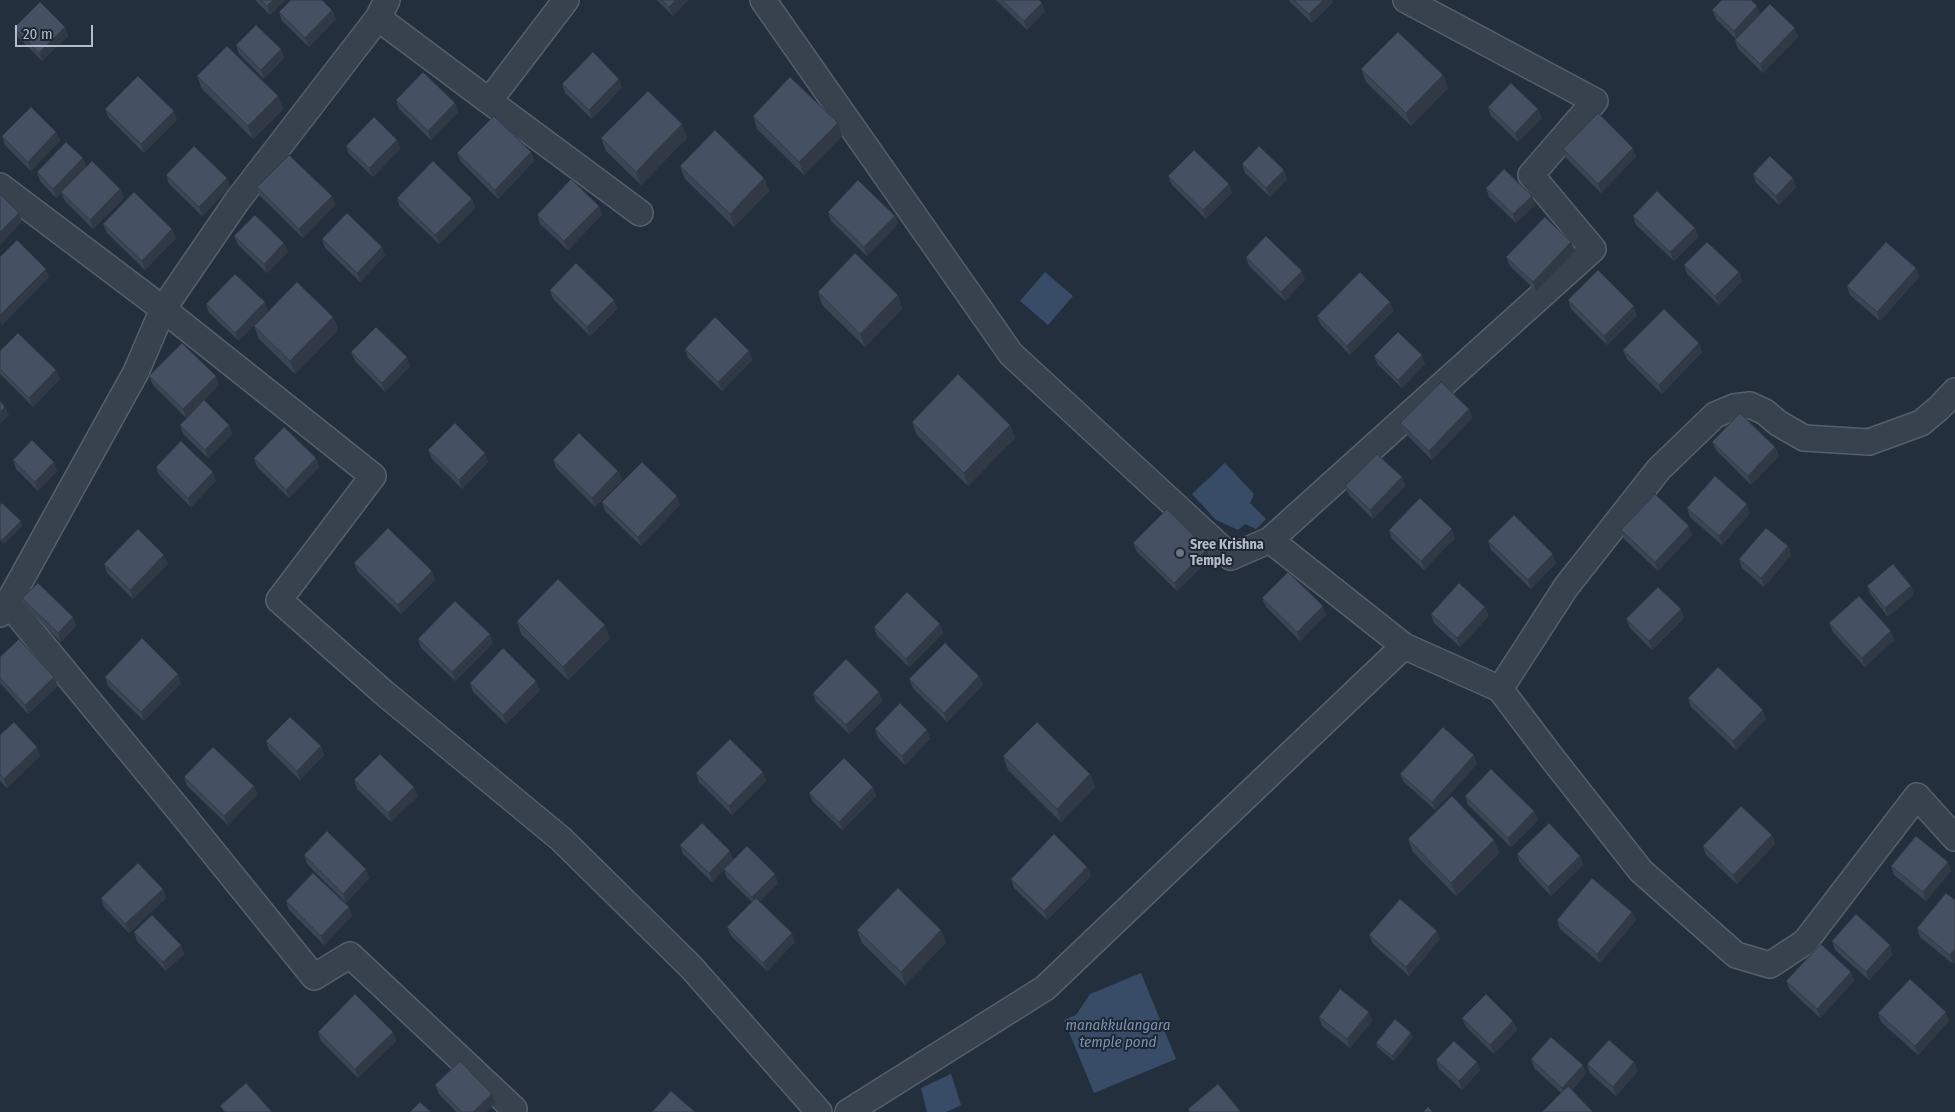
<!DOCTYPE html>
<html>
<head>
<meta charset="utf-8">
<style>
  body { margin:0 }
  #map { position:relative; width:1955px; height:1112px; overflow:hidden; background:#242f3e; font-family:"Fira Sans Condensed",sans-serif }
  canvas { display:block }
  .scale { position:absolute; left:15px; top:25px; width:78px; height:22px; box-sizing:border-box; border:2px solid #b4bcc9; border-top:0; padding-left:6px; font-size:15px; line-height:18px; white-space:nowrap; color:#b4bcc9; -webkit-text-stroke:4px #1d2633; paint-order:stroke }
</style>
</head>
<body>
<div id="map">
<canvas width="1955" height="1112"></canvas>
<div class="scale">20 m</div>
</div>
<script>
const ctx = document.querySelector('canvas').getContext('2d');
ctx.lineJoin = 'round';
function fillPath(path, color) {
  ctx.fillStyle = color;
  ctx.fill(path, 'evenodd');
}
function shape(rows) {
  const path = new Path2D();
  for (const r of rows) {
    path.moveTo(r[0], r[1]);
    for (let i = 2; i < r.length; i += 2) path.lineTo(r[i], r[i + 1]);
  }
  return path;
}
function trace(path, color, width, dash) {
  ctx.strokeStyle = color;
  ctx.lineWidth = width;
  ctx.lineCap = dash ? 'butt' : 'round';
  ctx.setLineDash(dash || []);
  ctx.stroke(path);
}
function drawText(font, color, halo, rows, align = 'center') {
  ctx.font = font + ' "Fira Sans Condensed",sans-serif';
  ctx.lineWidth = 4;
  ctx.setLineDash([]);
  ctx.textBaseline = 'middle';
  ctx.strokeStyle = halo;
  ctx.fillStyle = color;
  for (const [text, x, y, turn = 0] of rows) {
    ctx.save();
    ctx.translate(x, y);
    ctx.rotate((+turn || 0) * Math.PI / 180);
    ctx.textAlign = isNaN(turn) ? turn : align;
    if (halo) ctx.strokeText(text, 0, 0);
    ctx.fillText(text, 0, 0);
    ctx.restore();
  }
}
fillPath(shape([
  [1045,272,1073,296,1048,325,1020,301],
  [1225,463,1254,494,1250,503,1266,519,1256,529,1245,524,1238,530,1216,520,1192,494],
  [1141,973,1176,1059,1094,1093,1064,1020,1076,1015,1090,994],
  [951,1074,961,1105,946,1112,927,1112,921,1088]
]), '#394c67');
const street = shape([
  [763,0,1011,354,1231,557,1270,540,1404,646,1045,988,848,1112],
  [378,18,387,0],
  [489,101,640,213],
  [0,186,163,309,373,476,279,600,383,692,561,839,691,967,819,1112],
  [1270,540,1593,249,1531,175,1595,101,1406,0],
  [8,603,178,809,314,977,350,955,514,1109],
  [0,614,8,603,136,372,163,309,237,201,378,18,489,101,566,0],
  [1404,646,1500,689,1566,587,1659,469,1715,415,1734,407,1750,405,1765,412,1778,423,1804,438,1869,442,1921,423,1939,408,1955,391],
  [1500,689,1552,758,1641,871,1736,955,1770,965,1805,942,1917,796,1955,838]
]);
trace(street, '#565f6c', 28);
trace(street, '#38414e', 25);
fillPath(shape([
  [255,0,285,0,270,15],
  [657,0,688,0,673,16],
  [996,0,1039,0,1045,11,1027,30],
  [1288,0,1332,0,1333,2,1312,23],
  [332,10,336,19,309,47,282,21,279,12],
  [1712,10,1760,14,1798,37,1763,73,1738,49,1735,40,1736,39,1716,19],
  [65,27,68,36,42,61,18,37,14,28],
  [236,45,281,49,284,58,264,79,239,54],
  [1361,69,1443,75,1448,88,1411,126,1366,82],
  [197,76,278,96,283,109,253,139,202,89],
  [562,84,622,87,592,119,565,93],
  [396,100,455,103,458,112,431,140,399,109],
  [1488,107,1542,118,1518,142,1491,116],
  [105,109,177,120,144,153,109,118],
  [753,116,838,123,842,136,804,175,757,129],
  [682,124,687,138,641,185,606,151,601,138],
  [56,132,60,141,31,171,5,145,2,136],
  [397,140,400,149,373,177,349,154,346,146],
  [1563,149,1636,157,1601,193,1566,158],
  [531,152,534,161,498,199,461,162,457,153],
  [83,158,86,167,120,189,124,198,93,229,65,201,61,193,56,198,40,181,37,172],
  [1242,164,1284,170,1287,179,1270,197,1245,173],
  [680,166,764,178,769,191,734,227,685,179],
  [1753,174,1793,178,1796,187,1779,205,1756,183],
  [166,175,227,178,230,187,202,216,169,184],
  [1168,176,1229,184,1232,193,1206,219,1172,185],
  [257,187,332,196,335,205,303,238,260,196],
  [1486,188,1532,196,1535,205,1516,223,1489,197],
  [397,198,472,199,475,208,439,244,400,207],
  [599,206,602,215,568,250,540,224,537,215],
  [828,212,895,216,898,224,867,256,831,221],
  [1633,216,1695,228,1698,237,1674,261,1636,225],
  [103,224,176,238,145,270,107,233],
  [234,236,288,252,267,273,238,245],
  [322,239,382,247,385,256,360,282,325,248],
  [1571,242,1575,251,1536,291,1510,266,1506,257],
  [1246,257,1305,280,1285,301,1249,266],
  [1684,265,1739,272,1742,281,1719,305,1687,274],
  [1916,268,1919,277,1880,321,1850,295,1847,286],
  [235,274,239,341,209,313,206,304],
  [550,290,614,300,617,309,590,336,553,299],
  [818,292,898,295,902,309,865,347,822,305],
  [1568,300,1637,315,1607,345,1571,309],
  [1390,302,1393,311,1350,355,1321,325,1317,316],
  [333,317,338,330,295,374,259,339,254,326],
  [685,349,749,351,752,360,722,391,688,358],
  [1623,350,1702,352,1662,394,1627,359],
  [0,351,56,370,60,379,33,407,0,374],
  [351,352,410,366,385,392,355,361],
  [1374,356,1425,364,1402,388,1378,365],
  [149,376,219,385,186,418,153,385],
  [1469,409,1472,418,1432,460,1404,432,1400,423],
  [912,422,1010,425,1015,438,968,486,917,435],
  [180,425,229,425,232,434,208,458,183,434],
  [1712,442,1775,447,1779,456,1751,485,1716,450],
  [428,450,485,453,488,462,462,489,432,459],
  [254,458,316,458,319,467,289,498,257,467],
  [13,460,57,471,38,491,16,469],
  [553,460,618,471,622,480,595,507,556,468],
  [156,467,216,481,191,507,159,475],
  [1402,477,1405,486,1373,519,1349,495,1345,486],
  [602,502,680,505,641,546,605,511],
  [0,505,21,521,22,526,4,544,0,540],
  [1687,508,1750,513,1722,545,1690,517],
  [1389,530,1455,538,1424,570,1392,539],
  [1621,530,1692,535,1658,571,1624,539],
  [1488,541,1556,563,1531,589,1491,550],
  [1133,543,1207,549,1210,558,1177,591,1137,552],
  [1788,546,1791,555,1764,587,1742,568,1739,559],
  [354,563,432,571,435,580,401,614,358,572],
  [104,564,168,564,133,599,107,573],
  [1867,586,1914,594,1888,617,1871,595],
  [22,598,73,617,76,626,61,642,26,607],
  [1262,598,1326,615,1300,641,1266,607],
  [1431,614,1489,616,1460,647,1434,623],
  [1684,618,1652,650,1630,628,1626,619],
  [517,621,610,638,568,680,521,634],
  [1829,623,1894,640,1865,667,1833,632],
  [940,624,943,633,909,667,877,636,874,627],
  [490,634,493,643,455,681,421,648,418,639],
  [0,657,58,686,28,714,0,683],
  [178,674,181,683,144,721,108,686,105,677],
  [979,676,983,685,947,722,913,688,909,679],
  [470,683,540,690,506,724,473,692],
  [879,692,882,701,849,734,816,702,813,693],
  [1688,698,1766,719,1736,750,1691,707],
  [875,729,927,730,930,739,905,765,878,738],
  [0,735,40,756,7,788,0,781],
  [266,741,321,746,324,755,300,780,269,750],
  [1003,756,1090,774,1095,787,1061,822,1008,770],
  [1477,764,1435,810,1404,782,1400,774],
  [763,772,766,781,732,815,699,782,696,773],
  [184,777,254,786,257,795,228,825,187,786],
  [354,780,418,796,391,822,357,789],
  [873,787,876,796,842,830,813,802,809,793],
  [1465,796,1534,811,1538,820,1511,847,1468,805],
  [1772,835,1775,844,1737,884,1706,855,1703,846],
  [1408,839,1494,840,1499,853,1456,896,1413,852],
  [680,845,730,851,733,860,712,882,683,854],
  [1517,854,1580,856,1583,865,1551,896,1520,863],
  [304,855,366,869,369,878,346,903,307,864],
  [1891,866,1951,871,1926,901,1894,875],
  [1087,867,1091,876,1047,920,1014,888,1011,879],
  [724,869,778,883,760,902,795,942,767,971,731,936,727,927,752,902,727,878],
  [163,889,166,898,129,933,104,907,101,898],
  [1955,900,1955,962,1953,964,1920,937,1917,928],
  [286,901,352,916,324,945,289,910],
  [1557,920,1636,920,1600,963,1560,929],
  [857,930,941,930,946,943,905,985,862,943],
  [134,932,181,945,184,954,166,971,137,941],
  [1369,935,1440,939,1409,976,1373,944],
  [1832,941,1893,954,1869,980,1835,950],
  [1851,972,1854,981,1820,1018,1790,990,1786,981],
  [1369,1012,1372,1021,1350,1048,1322,1026,1319,1017],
  [1878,1013,1949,1021,1918,1055,1881,1022],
  [1462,1018,1513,1021,1517,1030,1494,1054,1466,1027],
  [318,1032,393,1032,396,1041,358,1078,321,1041],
  [1413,1037,1394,1061,1377,1047,1376,1043],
  [1531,1059,1586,1073,1572,1090,1561,1093,1534,1068],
  [1436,1060,1477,1062,1480,1070,1462,1090,1439,1069],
  [1587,1064,1638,1071,1616,1096,1590,1073],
  [435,1085,492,1094,495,1103,486,1112,456,1112,439,1094]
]), '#3b4654');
fillPath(shape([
  [273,0,285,0,270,15,267,6],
  [676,0,688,0,673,16,669,7],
  [1323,0,1332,0,1333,2,1312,23,1309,14],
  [1042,3,1045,11,1027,30,1024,21],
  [1757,6,1761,15,1737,40,1734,31],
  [332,10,336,19,309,47,305,38],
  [65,27,68,36,42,61,39,53],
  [1795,28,1798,37,1763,73,1760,64],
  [281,49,284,58,264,79,261,70],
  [1443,75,1448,88,1411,126,1406,113],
  [619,79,622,87,592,119,589,110],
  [278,96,283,109,253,139,248,126],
  [455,103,458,112,431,140,428,131],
  [1538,109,1542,118,1518,142,1515,133],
  [174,111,177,120,144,153,141,144],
  [838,123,842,136,804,175,799,162],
  [682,124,687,138,641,185,636,172],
  [56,132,60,141,31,171,28,162],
  [397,140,400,149,373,177,369,168],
  [1633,148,1636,157,1601,193,1598,184],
  [531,152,534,161,498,199,495,190],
  [83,158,86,167,56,198,53,189],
  [1284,170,1287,179,1270,197,1266,188],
  [227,178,230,187,202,216,199,207],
  [764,178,769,191,734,227,730,214],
  [1793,178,1796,187,1779,205,1776,196],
  [1229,184,1232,193,1206,219,1203,210],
  [120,189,124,198,93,229,90,220],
  [332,196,335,205,303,238,299,229],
  [1532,196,1535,205,1516,223,1513,214],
  [472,199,475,208,439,244,435,235],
  [599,206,602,215,568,250,564,241],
  [19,213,22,222,0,245,0,232],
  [895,216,898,224,867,256,864,247],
  [1695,228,1698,237,1674,261,1670,252],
  [172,229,176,238,145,270,142,261],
  [1571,242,1575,251,1536,291,1533,282],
  [284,243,288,252,267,273,264,264],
  [382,247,385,256,360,282,357,273],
  [1916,268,1919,277,1880,321,1877,312],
  [46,269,49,277,2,326,0,321,0,315],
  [1302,271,1305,280,1285,301,1281,292],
  [1739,272,1742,281,1719,305,1715,296],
  [898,295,902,309,865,347,860,334],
  [614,300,617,309,590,336,587,327],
  [265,302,268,311,239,341,235,333],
  [1390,302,1393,311,1350,355,1347,346],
  [1634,306,1637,315,1607,345,1604,336],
  [333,317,338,330,295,374,290,361],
  [1699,343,1702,352,1662,394,1659,385],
  [749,351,752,360,722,391,718,382],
  [1422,355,1425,364,1402,388,1398,380],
  [407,357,410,366,385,392,382,383],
  [56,370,60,379,33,407,29,398],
  [216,376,219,385,186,418,183,409],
  [5,407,9,415,0,424,0,412],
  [1469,409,1472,418,1432,460,1429,451],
  [229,425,232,434,208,458,205,450],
  [1010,425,1015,438,968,486,964,473],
  [1775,447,1779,456,1751,485,1748,476],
  [485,453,488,462,462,489,459,480],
  [316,458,319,467,289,498,286,490],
  [54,462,57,471,38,491,35,482],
  [618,471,622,480,595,507,592,498],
  [213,472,216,481,191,507,188,498],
  [1402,477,1405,486,1373,519,1370,510],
  [677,496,680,505,641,546,638,537],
  [1747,504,1750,513,1722,545,1719,536],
  [21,521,22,526,4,544,2,540],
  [1689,526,1692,535,1658,571,1655,562],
  [1452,529,1455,538,1424,570,1421,561],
  [1788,546,1791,555,1764,587,1761,578],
  [1207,549,1210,558,1177,591,1174,583],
  [1553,554,1556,563,1531,589,1528,580],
  [164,555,168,564,133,599,130,590],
  [432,571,435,580,401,614,398,605],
  [1911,586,1914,594,1888,617,1885,608],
  [1323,606,1326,615,1300,641,1297,632],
  [1485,607,1489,616,1460,647,1457,638],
  [1681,609,1684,618,1652,650,1649,641],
  [73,617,76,626,61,642,58,633],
  [940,624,943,633,909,667,906,659],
  [605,625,610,638,568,680,563,667],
  [1891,631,1894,640,1865,667,1862,658],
  [490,634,493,643,455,681,452,672],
  [178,674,181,683,144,721,141,712],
  [979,676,983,685,947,722,944,713],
  [54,677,58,686,28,714,25,705],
  [536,681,540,690,506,724,503,715],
  [879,692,882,701,849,734,846,725],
  [1763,710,1766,719,1736,750,1733,741],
  [927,730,930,739,905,765,902,756],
  [321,746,324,755,300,780,297,771],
  [37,747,40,756,7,788,4,779],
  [1474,755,1477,764,1435,810,1432,802],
  [763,772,766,781,732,815,729,806],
  [1090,774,1095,787,1061,822,1057,809],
  [254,786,257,795,228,825,224,816],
  [414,787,418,796,391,822,388,813],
  [873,787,876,796,842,830,839,822],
  [1534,811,1538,820,1511,847,1508,838],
  [1772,835,1775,844,1737,884,1733,875],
  [1494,840,1499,853,1456,896,1451,883],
  [730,851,733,860,712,882,709,873],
  [1580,856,1583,865,1551,896,1548,887],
  [1948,862,1951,871,1926,901,1923,892],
  [1087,867,1091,876,1047,920,1044,911],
  [366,869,369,878,346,903,343,894],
  [775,874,778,883,756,906,752,897],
  [163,889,166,898,129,933,125,924],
  [349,907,352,916,324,945,321,936],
  [1632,912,1636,920,1600,963,1597,954],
  [941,930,946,943,905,985,901,972],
  [1437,931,1440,939,1409,976,1406,967],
  [792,933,795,942,767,971,763,963],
  [181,945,184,954,166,971,163,962],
  [1890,945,1893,954,1869,980,1866,972],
  [1955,949,1955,962,1953,964,1950,955],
  [1851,972,1854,981,1820,1018,1817,1009],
  [1369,1012,1372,1021,1350,1048,1347,1039],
  [1946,1012,1949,1021,1918,1055,1915,1046],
  [1513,1021,1517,1030,1494,1054,1490,1045],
  [393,1032,396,1041,358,1078,355,1069],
  [1411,1033,1413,1037,1394,1061,1392,1056],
  [1477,1062,1480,1070,1462,1090,1459,1081],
  [1634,1062,1638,1071,1616,1096,1613,1087],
  [1583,1065,1586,1073,1565,1097,1562,1088],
  [492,1094,495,1103,486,1112,473,1112]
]), '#303945');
const building = shape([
  [261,0,273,0,267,6,261,0],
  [291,0,322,0,332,10,305,38,279,12,291,0],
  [662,0,676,0,669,7,662,0],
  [1002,0,1039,0,1042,3,1024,21,1002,0],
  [1294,0,1323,0,1309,14,1294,0],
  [1722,0,1751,0,1757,6,1734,31,1712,10,1722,0],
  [40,2,65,27,39,53,14,28,40,2],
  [1770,4,1795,28,1760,64,1735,40,1770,4],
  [256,25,281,49,261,70,236,45,256,25],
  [1398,32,1443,75,1406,113,1361,69,1398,32],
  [227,46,278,96,248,126,197,76,227,46],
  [593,52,619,79,589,110,562,84,593,52],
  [423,72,455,103,428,131,396,100,423,72],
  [138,76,174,111,141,144,105,109,138,76],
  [790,77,838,123,799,162,753,116,790,77],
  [1511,83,1538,109,1515,133,1488,107,1511,83],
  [648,91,682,124,636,172,601,138,648,91],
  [31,107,56,132,28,162,2,136,31,107],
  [1598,113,1633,148,1598,184,1563,149,1598,113],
  [494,116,531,152,495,190,457,153,494,116],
  [374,117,397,140,369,168,346,146,374,117],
  [715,130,764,178,730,214,680,166,715,130],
  [66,142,83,158,53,189,37,172,66,142],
  [194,146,227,178,199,207,166,175,194,146],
  [1259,146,1284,170,1266,188,1242,164,1259,146],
  [1194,150,1229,184,1203,210,1168,176,1194,150],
  [289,155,332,196,299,229,257,187,289,155],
  [1770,156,1793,178,1776,196,1753,174,1770,156],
  [92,161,120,189,90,220,61,192,92,161],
  [433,161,472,199,435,235,397,198,433,161],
  [1504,169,1532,196,1513,214,1486,188,1504,169],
  [571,179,599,206,564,241,537,215,571,179],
  [858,180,895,216,864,247,828,212,858,180],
  [1657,191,1695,228,1670,252,1633,216,1657,191],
  [134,192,172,229,142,261,103,224,134,192],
  [0,194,19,213,0,232,0,194],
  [347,213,382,247,357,273,322,239,347,213],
  [255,215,284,243,264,264,234,236,255,215],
  [1545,217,1571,242,1533,282,1506,257,1545,217],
  [1266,236,1302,271,1281,292,1246,257,1266,236],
  [17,240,46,269,0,315,0,257,17,240],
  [1707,242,1739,272,1715,296,1684,265,1707,242],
  [1886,242,1916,268,1877,312,1847,286,1886,242],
  [855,253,898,295,860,334,818,292,855,253],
  [576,263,614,300,587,327,550,290,576,263],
  [1598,270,1634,306,1604,336,1568,300,1598,270],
  [1360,272,1390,302,1347,346,1317,316,1360,272],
  [235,274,265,302,235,333,206,304,235,274],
  [297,282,333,317,290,361,254,326,297,282],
  [1664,309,1699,343,1659,385,1623,350,1664,309],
  [715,317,749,351,718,382,685,349,715,317],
  [376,327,407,357,382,383,351,352,376,327],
  [1398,332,1422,355,1398,380,1374,356,1398,332],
  [18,333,56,370,29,398,0,369,0,351,18,333],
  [182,343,216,376,183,409,149,376,182,343],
  [958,374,1010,425,964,473,912,422,958,374],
  [1441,382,1469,409,1429,451,1400,423,1441,382],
  [204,400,229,425,205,450,180,425,204,400],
  [0,401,5,407,0,412,0,401],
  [1740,413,1775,447,1748,476,1712,442,1740,413],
  [455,423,485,453,459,480,428,450,455,423],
  [284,427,316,458,286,490,254,458,284,427],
  [579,433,618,471,592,498,553,460,579,433],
  [32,440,54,462,35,482,13,460,32,440],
  [181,441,213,472,188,498,156,467,181,441],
  [1377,454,1402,477,1370,510,1345,486,1377,454],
  [642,462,677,496,638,537,602,502,642,462],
  [1715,476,1747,504,1719,536,1687,508,1715,476],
  [1655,494,1689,526,1655,562,1621,530,1655,494],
  [1420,498,1452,529,1421,561,1389,530,1420,498],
  [2,503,21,521,2,540,0,537,0,505,2,503],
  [1167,509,1207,549,1174,583,1133,543,1167,509],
  [1514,515,1553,554,1528,580,1488,541,1514,515],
  [388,528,432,571,398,605,354,563,388,528],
  [1766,528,1788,546,1761,578,1739,559,1766,528],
  [138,529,164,555,130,590,104,564,138,529],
  [1893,564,1911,586,1885,608,1867,586,1893,564],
  [1288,572,1323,606,1297,632,1262,598,1288,572],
  [558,579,605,625,563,667,517,621,558,579],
  [38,583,73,617,58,633,22,598,38,583],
  [1459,583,1485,607,1457,638,1431,614,1459,583],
  [1658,587,1681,609,1649,641,1626,619,1658,587],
  [907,592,940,624,906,659,874,627,907,592],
  [1859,596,1891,631,1862,658,1829,623,1859,596],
  [455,601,490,634,452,672,418,639,455,601],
  [142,638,178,674,141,712,105,677,142,638],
  [19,639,54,677,25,705,0,678,0,657,19,639],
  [945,643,979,676,944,713,909,679,945,643],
  [503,648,536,681,503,715,470,683,503,648],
  [846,659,879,692,846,725,813,693,846,659],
  [1718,667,1763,710,1733,741,1688,698,1718,667],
  [900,703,927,730,902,756,875,729,900,703],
  [290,717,321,746,297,771,266,741,290,717],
  [14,722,37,747,4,779,0,775,0,735,14,722],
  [1037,722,1090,774,1057,809,1003,756,1037,722],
  [1443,727,1474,755,1432,802,1400,774,1443,727],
  [730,739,763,772,729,806,696,773,730,739],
  [213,747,254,786,224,816,184,777,213,747],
  [380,754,414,787,388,813,354,780,380,754],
  [844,758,873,787,839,822,809,793,844,758],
  [1491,769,1534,811,1508,838,1465,796,1491,769],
  [1452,796,1494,840,1451,883,1408,839,1452,796],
  [1741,806,1772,835,1733,875,1703,846,1741,806],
  [702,823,730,851,709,873,680,845,702,823],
  [1549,823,1580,856,1548,887,1517,854,1549,823],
  [327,831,366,869,343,894,304,855,327,831],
  [1054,834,1087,867,1044,911,1011,879,1054,834],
  [1916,836,1948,862,1923,892,1891,866,1916,836],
  [747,846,775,874,752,897,724,869,747,846],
  [138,863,163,889,125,924,101,898,138,863],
  [313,873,349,907,321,936,286,901,313,873],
  [1592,878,1632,912,1597,954,1557,920,1592,878],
  [898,888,941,930,901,972,857,930,898,888],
  [1946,893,1955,900,1955,949,1950,955,1917,928,1946,893],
  [756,898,792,933,763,963,727,927,756,898],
  [1400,899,1437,931,1406,967,1369,935,1400,899],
  [1856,914,1890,945,1866,972,1832,941,1856,914],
  [152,915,181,945,163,962,134,932,152,915],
  [1821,944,1851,972,1817,1009,1786,981,1821,944],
  [1910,979,1946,1012,1915,1046,1878,1013,1910,979],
  [1340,989,1369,1012,1347,1039,1319,1017,1340,989],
  [355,994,393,1032,355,1069,318,1032,355,994],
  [1486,994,1513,1021,1490,1045,1462,1018,1486,994],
  [1395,1019,1411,1033,1392,1056,1376,1043,1395,1019],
  [1551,1037,1583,1065,1562,1088,1531,1059,1551,1037],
  [1609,1040,1634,1062,1613,1087,1587,1064,1609,1040],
  [1454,1041,1477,1062,1459,1081,1436,1060,1454,1041],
  [460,1061,492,1094,473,1112,462,1112,435,1085,460,1061],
  [246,1083,272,1112,225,1112,220,1106,246,1083],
  [1218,1084,1241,1112,1190,1112,1188,1109,1218,1084],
  [1568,1086,1593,1112,1542,1112,1568,1086],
  [671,1091,695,1112,652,1112,671,1091],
  [420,1102,431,1112,410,1112,420,1102],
  [1428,1107,1433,1112,1423,1112,1428,1107]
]);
fillPath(building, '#455162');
trace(building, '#303945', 1);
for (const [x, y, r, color] of [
  [1180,553,5,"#6b7280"]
]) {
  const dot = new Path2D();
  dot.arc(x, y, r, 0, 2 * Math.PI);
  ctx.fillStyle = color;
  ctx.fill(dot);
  trace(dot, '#1d2633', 2);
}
drawText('bold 14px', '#b4bcc9', '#1d2633', [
  ["Sree Krishna",1190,545],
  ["Temple",1190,561]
], 'left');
drawText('italic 15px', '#7c92b1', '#1d2633', [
  ["manakkulangara",1118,1026],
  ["temple pond",1118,1043]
]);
</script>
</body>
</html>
